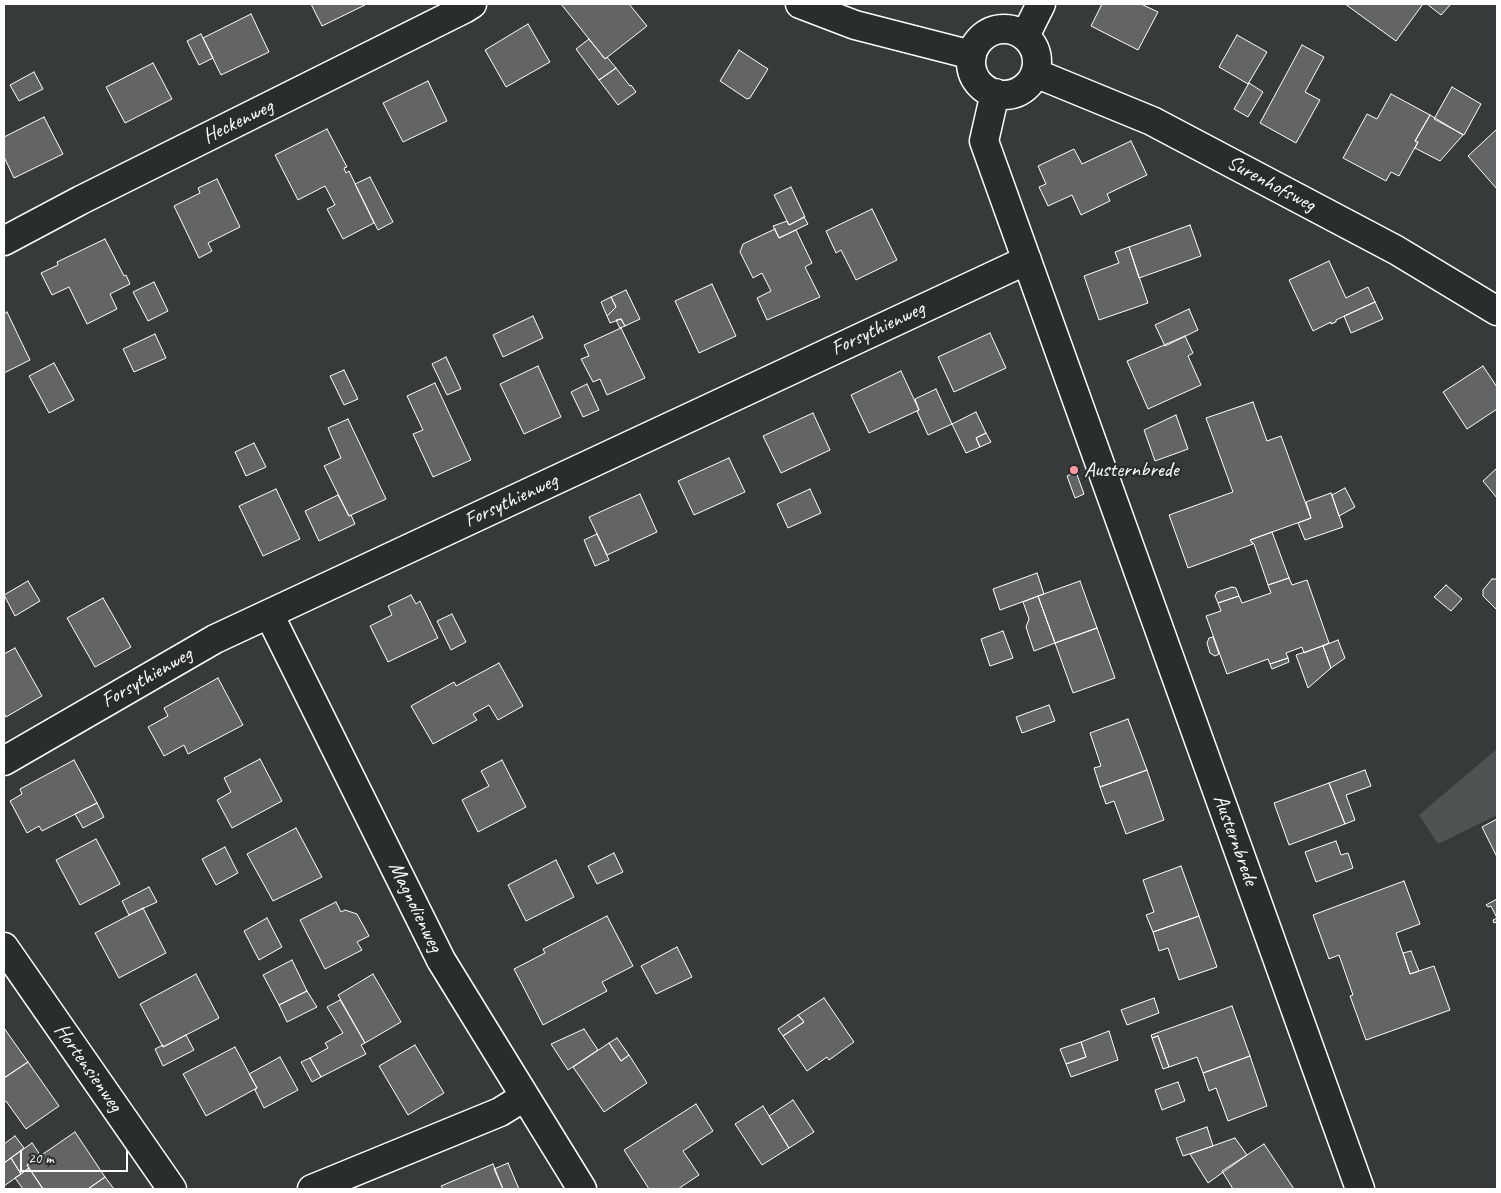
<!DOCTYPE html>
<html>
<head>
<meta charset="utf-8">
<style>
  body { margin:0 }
  #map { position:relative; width:1501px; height:1193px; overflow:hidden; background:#373a3b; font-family:Caveat,sans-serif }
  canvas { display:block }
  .frame { position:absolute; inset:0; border:5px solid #fff; pointer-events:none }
  .scale { position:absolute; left:20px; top:1150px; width:108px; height:22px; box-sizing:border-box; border:2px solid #fff; border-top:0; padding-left:6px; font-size:15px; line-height:18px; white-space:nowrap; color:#fff; -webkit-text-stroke:4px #2a2d2e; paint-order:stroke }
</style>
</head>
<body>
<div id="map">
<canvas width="1501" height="1193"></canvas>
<div class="frame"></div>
<div class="scale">20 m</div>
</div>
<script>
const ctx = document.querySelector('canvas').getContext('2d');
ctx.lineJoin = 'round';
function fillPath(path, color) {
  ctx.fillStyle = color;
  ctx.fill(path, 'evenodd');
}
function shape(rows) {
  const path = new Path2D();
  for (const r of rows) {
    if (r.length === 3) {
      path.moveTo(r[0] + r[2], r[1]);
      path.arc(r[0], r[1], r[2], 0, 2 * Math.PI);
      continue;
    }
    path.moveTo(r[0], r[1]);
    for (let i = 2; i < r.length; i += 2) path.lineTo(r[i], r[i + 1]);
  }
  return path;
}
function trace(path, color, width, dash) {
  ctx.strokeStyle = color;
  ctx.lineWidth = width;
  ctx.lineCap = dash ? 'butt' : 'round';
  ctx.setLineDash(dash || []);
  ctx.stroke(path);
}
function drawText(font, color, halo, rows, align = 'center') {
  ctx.font = font + ' Caveat,sans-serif';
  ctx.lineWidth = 4.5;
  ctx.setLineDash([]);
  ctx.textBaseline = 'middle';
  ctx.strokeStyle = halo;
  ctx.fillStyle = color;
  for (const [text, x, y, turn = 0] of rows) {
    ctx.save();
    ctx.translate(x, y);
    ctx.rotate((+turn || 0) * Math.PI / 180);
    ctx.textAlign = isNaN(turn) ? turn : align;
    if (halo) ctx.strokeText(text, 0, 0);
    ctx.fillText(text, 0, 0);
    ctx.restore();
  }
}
fillPath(shape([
  [1497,749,1497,815,1438,844,1419,815]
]), '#505354');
const building = shape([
  [311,4,365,4,365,5,322,26,311,4],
  [561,4,629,4,647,26,605,59,561,4],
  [1102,4,1141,4,1158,12,1138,50,1091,26,1102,4],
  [1345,4,1423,4,1396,41,1345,4],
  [1427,4,1451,4,1441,15,1427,4],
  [251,14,269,52,221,75,203,38,251,14],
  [528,24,550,62,506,87,485,50,528,24],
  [201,34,213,58,199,65,187,41,201,34],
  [1237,35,1267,52,1248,84,1219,67,1237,35],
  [589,39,605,59,607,57,616,68,599,80,576,49,589,39],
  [1302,45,1324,57,1305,92,1320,100,1296,143,1260,123,1302,45],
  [739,50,768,69,750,98,747,99,720,81,739,50],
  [153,63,172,99,125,123,106,87,153,63],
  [616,68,630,86,631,85,636,92,618,105,599,80,616,68],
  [34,72,43,89,19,101,10,85,34,72],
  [428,81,447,121,403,142,383,103,428,81],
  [1249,83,1263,92,1248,117,1234,109,1249,83],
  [1452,87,1481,104,1464,135,1434,119,1452,87],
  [1391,94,1430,115,1415,141,1418,142,1399,176,1391,172,1386,181,1343,158,1367,114,1377,119,1391,94],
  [1430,115,1463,135,1440,161,1415,148,1418,142,1415,141,1430,115],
  [44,117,63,154,14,178,4,157,4,137,44,117],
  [327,129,347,167,344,168,346,173,349,171,374,223,343,239,327,209,335,205,325,186,298,200,275,155,327,129],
  [1497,129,1497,189,1468,156,1497,129],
  [1131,141,1147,175,1107,194,1110,201,1081,215,1072,195,1048,206,1039,187,1046,184,1038,166,1074,149,1082,164,1131,141],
  [370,177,393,222,378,230,355,184,370,177],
  [217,179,240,227,208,243,212,251,199,258,174,206,200,193,198,188,217,179],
  [791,187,805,217,789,225,774,195,791,187],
  [872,209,897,260,856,280,841,250,836,253,826,231,872,209],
  [804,217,808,224,779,238,773,226,787,221,789,225,804,217],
  [1190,225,1201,256,1139,278,1129,247,1190,225],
  [775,229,779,238,796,230,812,263,805,267,820,297,767,320,757,298,771,291,762,273,753,278,740,252,743,244,775,229],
  [105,239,124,276,126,275,130,284,110,294,117,309,87,324,69,287,52,295,41,273,58,265,57,262,105,239],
  [1129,247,1148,303,1099,320,1084,276,1119,263,1115,252,1129,247],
  [1329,261,1346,298,1368,287,1375,302,1336,320,1336,322,1331,324,1331,322,1313,331,1289,280,1329,261],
  [154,282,168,311,148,321,133,292,154,282],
  [712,284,736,336,699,353,675,301,712,284],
  [626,290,640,319,625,326,621,319,610,323,607,316,616,307,611,297,626,290],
  [611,297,616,307,607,316,601,302,611,297],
  [1375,302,1383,319,1351,333,1344,316,1375,302],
  [1189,309,1198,330,1165,346,1155,325,1189,309],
  [7,312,30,360,4,373,4,314,7,312],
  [533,316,543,338,503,357,493,335,533,316],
  [621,319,625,326,620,328,616,320,621,319],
  [621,328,645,378,607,395,600,379,593,382,581,359,589,356,584,345,621,328],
  [990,333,1006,368,954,392,938,357,990,333],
  [155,334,166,358,134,372,123,349,155,334],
  [1185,336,1193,353,1188,356,1201,385,1148,409,1127,361,1185,336],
  [446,357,461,389,447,395,432,364,446,357],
  [54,363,74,400,49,413,29,376,54,363],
  [538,366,561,417,524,434,500,384,538,366],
  [1483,366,1497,387,1497,409,1467,429,1443,392,1483,366],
  [344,370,358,399,344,405,330,376,344,370],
  [901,371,919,410,869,433,851,395,901,371],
  [435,383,471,460,433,477,413,434,423,430,407,396,435,383],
  [587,384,599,410,583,417,571,392,587,384],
  [936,389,952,424,928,435,917,411,919,410,915,399,936,389],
  [1253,402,1267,441,1281,436,1311,518,1250,540,1253,544,1188,568,1169,515,1233,492,1206,418,1253,402],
  [976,412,986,433,976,438,980,447,966,453,952,424,976,412],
  [813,413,830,450,781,473,763,436,813,413],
  [1176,415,1188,449,1155,461,1144,430,1176,415],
  [348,419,386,499,349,516,324,466,341,458,328,428,348,419],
  [986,433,991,442,980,447,976,438,986,433],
  [254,443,266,467,246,476,235,452,254,443],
  [729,458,745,492,694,515,678,481,729,458],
  [1497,468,1497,498,1483,481,1497,468],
  [1076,472,1084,494,1075,498,1067,476,1076,472],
  [1345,488,1355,507,1339,516,1332,495,1345,488],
  [276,489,300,539,263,556,239,506,276,489],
  [810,489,821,513,788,528,777,504,810,489],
  [1331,493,1343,527,1305,540,1298,523,1311,518,1306,502,1331,493],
  [640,494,657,532,607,555,589,517,640,494],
  [338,495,349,516,351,515,355,524,319,541,305,511,338,495],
  [1272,532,1289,578,1268,585,1254,544,1250,540,1272,532],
  [597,534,609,560,595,566,584,540,597,534],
  [1037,573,1044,594,1000,610,993,589,1037,573],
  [1289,578,1292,585,1307,580,1329,643,1304,653,1302,647,1286,653,1288,658,1270,664,1268,659,1227,674,1206,616,1221,611,1218,603,1239,596,1242,603,1271,593,1268,585,1289,578],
  [1492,579,1497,579,1497,610,1483,596,1483,590,1492,579],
  [28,581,40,601,15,616,4,595,28,581],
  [1080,581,1097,628,1055,643,1038,596,1080,581],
  [1446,585,1462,599,1451,611,1434,597,1446,585],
  [1232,587,1236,588,1239,596,1218,603,1215,596,1217,592,1232,587],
  [411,595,416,604,420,601,438,638,388,662,370,626,392,615,388,606,411,595],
  [1038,596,1055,643,1034,651,1026,627,1029,619,1023,602,1038,596],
  [103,598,131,647,95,667,67,618,103,598],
  [452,614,466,642,451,650,437,621,452,614],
  [1097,628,1115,678,1073,693,1055,643,1097,628],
  [1003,631,1013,658,990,666,981,639,1003,631],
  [1213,637,1219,654,1215,656,1210,653,1207,643,1209,638,1213,637],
  [1338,640,1345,658,1331,668,1323,646,1338,640],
  [1323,646,1331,668,1308,688,1296,655,1323,646],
  [15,648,42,696,6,717,4,713,4,654,15,648],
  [1288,658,1289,662,1272,669,1270,664,1288,658],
  [499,663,523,706,498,720,489,705,473,714,477,720,433,744,411,706,454,682,456,686,499,663],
  [218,678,243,725,188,754,184,745,164,756,148,727,168,716,164,708,218,678],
  [1049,705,1055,721,1022,733,1016,717,1049,705],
  [1128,719,1147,770,1100,787,1094,768,1101,766,1090,733,1128,719],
  [260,759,282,801,232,828,217,800,231,792,224,778,260,759],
  [74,760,97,803,42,831,39,826,27,833,10,801,22,794,20,789,74,760],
  [502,760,526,807,478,832,462,800,489,786,481,771,502,760],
  [1147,770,1164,820,1126,834,1114,801,1106,804,1100,787,1147,770],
  [1365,770,1371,786,1346,795,1355,820,1345,824,1329,783,1365,770],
  [1329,783,1345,824,1289,845,1274,803,1329,783],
  [97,803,104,817,83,828,75,814,97,803],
  [1497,819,1497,857,1482,827,1497,819],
  [296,828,322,877,273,901,247,854,296,828],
  [96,839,120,884,80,905,56,860,96,839],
  [1336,841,1341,855,1348,853,1353,868,1316,882,1305,852,1336,841],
  [225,847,238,873,216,885,202,859,225,847],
  [614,853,623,872,597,884,588,866,614,853],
  [556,860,574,897,526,921,508,885,556,860],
  [1181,866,1199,916,1153,932,1146,915,1154,912,1143,880,1181,866],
  [1404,881,1420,924,1396,933,1410,974,1434,966,1450,1010,1366,1040,1350,996,1353,995,1339,955,1329,959,1313,915,1404,881],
  [149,887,157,902,129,915,122,901,149,887],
  [1497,899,1497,922,1494,923,1493,920,1497,918,1491,906,1488,907,1486,905,1497,899],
  [336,902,341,912,345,910,357,914,369,936,357,942,362,950,325,969,300,920,336,902],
  [143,908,166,953,119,978,95,933,143,908],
  [607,916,633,966,602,982,607,991,543,1025,514,969,545,953,543,949,607,916],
  [1199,916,1217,967,1179,980,1168,948,1159,951,1153,932,1199,916],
  [267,918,282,947,259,960,244,931,267,918],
  [677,947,692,977,656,994,641,966,677,947],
  [1411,951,1419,971,1410,974,1403,953,1411,951],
  [292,960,307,991,279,1005,263,975,292,960],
  [196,974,219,1018,163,1047,140,1004,196,974],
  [373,974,401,1022,365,1043,338,995,373,974],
  [307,991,317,1007,287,1022,279,1005,307,991],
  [824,998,854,1042,829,1060,827,1057,807,1071,783,1036,804,1022,798,1015,824,998],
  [1154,998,1159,1013,1127,1025,1121,1010,1154,998],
  [340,1000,365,1043,361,1045,366,1054,321,1077,310,1058,328,1048,325,1043,343,1033,327,1007,340,1000],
  [1232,1006,1250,1056,1203,1073,1197,1057,1169,1067,1158,1036,1152,1038,1151,1035,1232,1006],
  [798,1015,804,1022,783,1036,778,1029,798,1015],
  [4,1028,28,1062,4,1078,4,1028],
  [584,1029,598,1050,568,1070,551,1044,584,1029],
  [1109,1031,1118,1060,1071,1077,1066,1064,1086,1057,1081,1042,1109,1031],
  [186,1035,194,1050,163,1066,155,1049,163,1045,163,1047,186,1035],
  [1158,1036,1169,1067,1163,1069,1152,1038,1158,1036],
  [617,1038,629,1055,621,1061,609,1043,617,1038],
  [1081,1042,1086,1057,1066,1064,1060,1049,1081,1042],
  [609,1043,621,1061,629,1055,647,1083,604,1112,573,1067,609,1043],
  [415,1045,444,1093,408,1115,379,1066,415,1045],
  [235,1047,257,1088,206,1116,183,1074,235,1047],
  [1250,1056,1267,1106,1228,1121,1216,1088,1209,1091,1203,1073,1250,1056],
  [280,1057,298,1090,264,1108,255,1090,257,1088,249,1074,280,1057],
  [310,1058,321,1077,312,1082,301,1062,310,1058],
  [28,1062,59,1106,26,1129,6,1101,4,1102,4,1078,28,1062],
  [1178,1082,1185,1101,1162,1110,1155,1090,1178,1082],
  [793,1100,814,1132,789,1148,769,1116,793,1100],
  [696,1104,713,1131,683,1151,699,1175,678,1189,649,1189,624,1150,696,1104],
  [763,1106,789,1148,762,1165,735,1124,763,1106],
  [1207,1127,1213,1146,1183,1156,1176,1138,1207,1127],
  [75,1132,105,1177,88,1189,43,1189,27,1165,75,1132],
  [15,1136,24,1148,4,1163,4,1144,15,1136],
  [1235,1138,1247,1155,1208,1183,1190,1154,1235,1138],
  [32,1143,41,1156,27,1165,29,1168,21,1174,11,1158,32,1143],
  [1264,1144,1294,1189,1233,1189,1222,1171,1264,1144],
  [11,1158,21,1174,4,1186,4,1163,11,1158],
  [508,1163,519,1189,503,1189,494,1169,508,1163],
  [493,1164,503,1189,443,1189,441,1186,493,1164],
  [29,1168,43,1189,23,1189,15,1178,29,1168],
  [105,1177,114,1189,88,1189,105,1177]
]);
fillPath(building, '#636465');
trace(building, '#fff', 1);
const minor = shape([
  [800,4,855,25,972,55],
  [1004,62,33],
  [1025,36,1041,4],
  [1035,73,1152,121,1396,250,1497,311],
  [995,93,984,141,1360,1189],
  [4,241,81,200,464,9,472,4],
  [269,614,441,960,582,1189],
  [4,761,215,639,1027,260],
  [4,947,172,1189],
  [312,1189,500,1112,524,1097]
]);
trace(minor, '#fff', 31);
trace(minor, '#2a2d2e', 28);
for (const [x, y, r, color] of [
  [1074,470,5,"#ff9aa2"]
]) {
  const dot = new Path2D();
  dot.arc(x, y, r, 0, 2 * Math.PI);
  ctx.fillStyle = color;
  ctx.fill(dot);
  trace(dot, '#2a2d2e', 2);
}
drawText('21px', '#fff', '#2a2d2e', [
  ["Heckenweg",238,122,-26],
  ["Surenhofsweg",1271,184,28],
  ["Forsythienweg",878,329,-25],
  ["Forsythienweg",511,501,-25],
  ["Forsythienweg",147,678,-30],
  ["Austernbrede",1235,840,70],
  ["Magnolienweg",415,907,64],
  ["Hortensienweg",88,1068,55]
]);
drawText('21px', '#fff', '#2a2d2e', [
  ["Austernbrede",1084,470]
], 'left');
</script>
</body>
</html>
